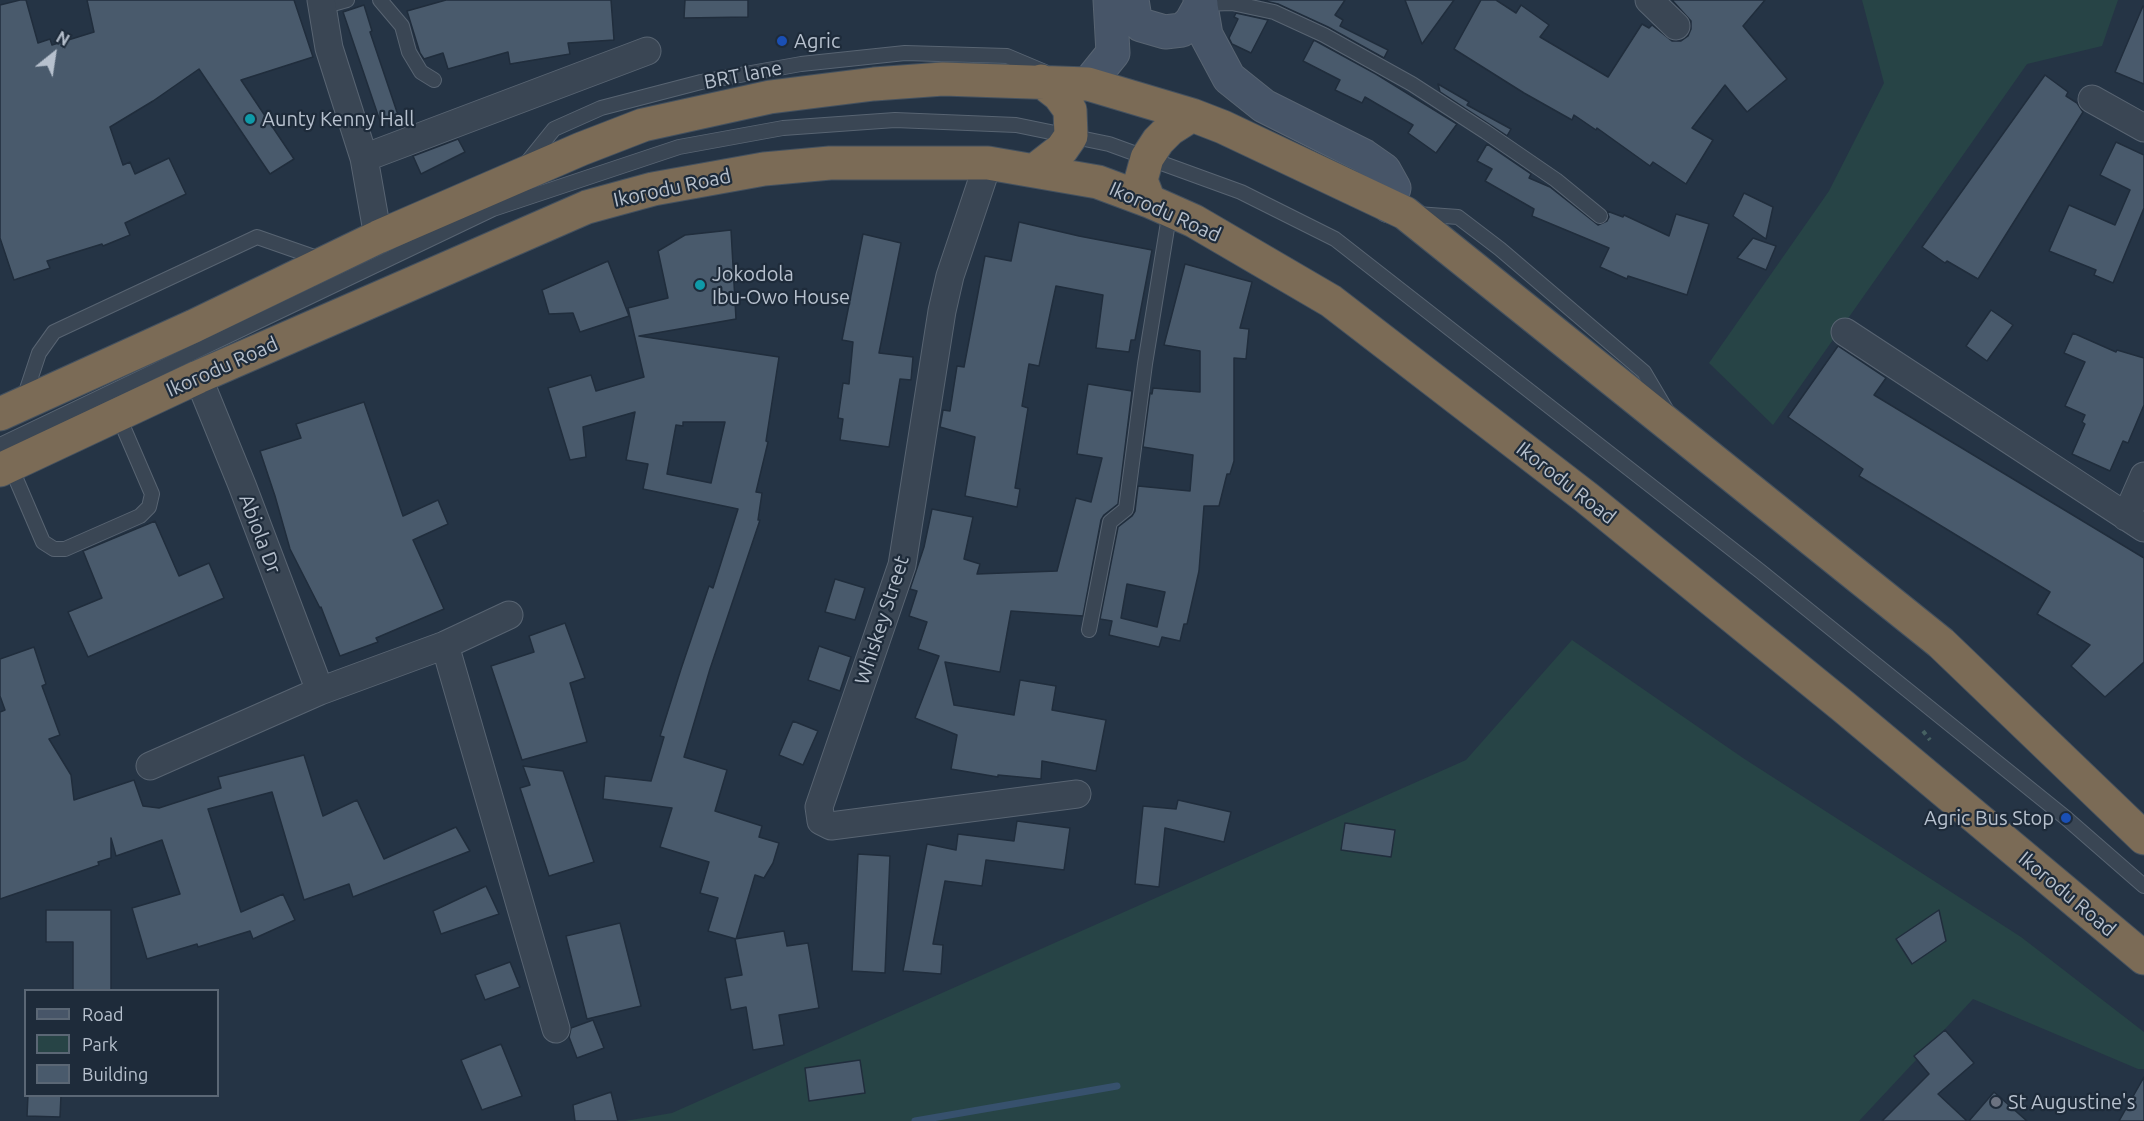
<!DOCTYPE html>
<html>
<head>
<meta charset="utf-8">
<style>
  body { margin:0 }
  #map { position:relative; width:2144px; height:1121px; overflow:hidden; background:#253445; font-family:Ubuntu,sans-serif }
  canvas { display:block }
  .legend { position:absolute; left:24px; top:989px; width:195px; height:108px; box-sizing:border-box; background:#1e2b3a; border:2px solid #5b6775; margin:0; padding:8px 10px; list-style:none; font-size:18px; color:#b7c1ce }
  .legend li { display:flex; align-items:center; gap:12px; height:30px }
  .legend b { width:30px; border:2px solid #5b6775 }
  .north { position:absolute; left:24px; top:24px; width:60px; height:60px; -webkit-text-stroke:4px #1e2b3a; paint-order:stroke; rotate:30deg; font-size:16px; font-weight:700; line-height:24px; text-align:center; color:#b7c1ce }
  .north::after { content:''; display:block; margin:auto; width:21px; height:27px; background:#b7c1ce; clip-path:polygon(50% 0,100% 100%,50% 72%,0 100%) }
</style>
</head>
<body>
<div id="map">
<canvas width="2144" height="1121"></canvas>
<ul class="legend">
<li><b style="height:8px;background:#475568"></b>Road</li>
<li><b style="height:16px;background:#274446"></b>Park</li>
<li><b style="height:16px;background:#495a6c"></b>Building</li>
</ul>
<div class="north">N</div>
</div>
<script>
const ctx = document.querySelector('canvas').getContext('2d');
ctx.lineJoin = 'round';
function fillPath(path, color) {
  ctx.fillStyle = color;
  ctx.fill(path, 'evenodd');
}
function shape(rows) {
  const path = new Path2D();
  for (const r of rows) {
    path.moveTo(r[0], r[1]);
    for (let i = 2; i < r.length; i += 2) path.lineTo(r[i], r[i + 1]);
  }
  return path;
}
function trace(path, color, width, dash) {
  ctx.strokeStyle = color;
  ctx.lineWidth = width;
  ctx.lineCap = dash ? 'butt' : 'round';
  ctx.setLineDash(dash || []);
  ctx.stroke(path);
}
function drawText(font, color, halo, rows, align = 'center') {
  ctx.font = font + ' Ubuntu,sans-serif';
  ctx.lineWidth = 4.5;
  ctx.setLineDash([]);
  ctx.textBaseline = 'middle';
  ctx.strokeStyle = halo;
  ctx.fillStyle = color;
  for (const [text, x, y, turn = 0] of rows) {
    ctx.save();
    ctx.translate(x, y);
    ctx.rotate((+turn || 0) * Math.PI / 180);
    ctx.textAlign = isNaN(turn) ? turn : align;
    if (halo) ctx.strokeText(text, 0, 0);
    ctx.fillText(text, 0, 0);
    ctx.restore();
  }
}
fillPath(shape([
  [1862,0,2118,0,2102,46,2027,64,1773,425,1709,363,1829,191,1884,83],
  [1572,640,1743,758,2021,937,2144,1032,2144,1069,2138,1069,1973,999,1859,1121,625,1121,672,1113,1466,760]
]), '#274446');
trace(shape([
  [915,1121,1117,1086]
]), '#37516d', 7);
const building = shape([
  [20,0,26,0,38,43,50,39,52,45,94,32,87,0,294,0,313,57,241,80,294,159,270,174,199,69,153,101,110,127,123,165,130,162,135,174,169,158,186,194,125,223,130,235,103,246,102,244,47,261,50,268,14,280,0,238,0,5,20,0],
  [446,0,611,0,614,40,568,43,570,54,510,64,508,52,448,69,443,53,424,59,420,53,407,11,446,0],
  [685,0,748,0,748,17,684,18,685,0],
  [1261,0,1345,0,1335,15,1343,20,1340,26,1388,50,1384,58,1328,27,1278,4,1261,0],
  [1405,0,1454,0,1422,44,1405,0],
  [1481,0,1496,0,1516,13,1521,5,1549,25,1540,37,1608,77,1642,24,1649,28,1652,25,1672,41,1681,41,1688,36,1691,29,1691,21,1672,0,1765,0,1743,26,1787,79,1747,112,1725,85,1692,128,1713,140,1686,184,1653,162,1650,166,1597,128,1596,130,1574,115,1572,120,1524,93,1454,49,1481,0],
  [364,5,372,31,370,32,398,115,380,121,343,12,364,5],
  [2143,6,2144,7,2144,84,2115,72,2143,6],
  [1236,13,1268,20,1251,53,1232,44,1229,38,1238,19,1234,17,1236,13],
  [1314,40,1376,74,1457,124,1436,153,1408,133,1413,125,1365,97,1362,103,1335,90,1340,80,1303,61,1314,40],
  [2045,75,2068,92,2066,96,2077,103,2083,112,1978,279,1947,261,1945,263,1922,247,2045,75],
  [1438,84,1469,102,1467,105,1511,129,1507,136,1440,92,1438,84],
  [458,139,465,152,421,174,413,156,458,139],
  [2116,142,2144,155,2144,208,2113,283,2094,275,2096,270,2049,251,2069,205,2115,225,2130,190,2100,175,2116,142],
  [1487,144,1531,174,1529,178,1550,187,1598,225,1607,221,1609,217,1607,211,1623,217,1624,215,1669,236,1676,214,1709,224,1687,295,1628,276,1627,279,1600,267,1609,248,1532,216,1534,209,1485,181,1492,169,1477,161,1487,144],
  [1744,193,1773,207,1766,239,1733,216,1744,193],
  [1019,222,1079,236,1152,250,1135,340,1131,340,1129,352,1096,348,1103,295,1056,286,1039,366,1029,364,1022,406,1028,408,1015,488,1020,489,1017,507,965,496,975,437,940,427,943,410,950,411,957,366,964,367,985,256,1011,261,1019,222],
  [731,230,736,319,639,336,779,357,766,441,768,442,756,492,762,493,758,520,760,520,710,669,684,757,727,770,715,811,762,826,759,837,779,843,773,863,764,878,755,875,736,939,708,931,718,898,700,893,709,862,660,847,672,808,603,799,605,776,651,781,664,737,660,736,681,669,709,586,713,588,738,509,643,489,648,464,626,460,635,412,583,427,586,457,570,460,548,388,591,375,596,391,644,377,628,308,668,298,658,251,685,235,731,230],
  [683,422,725,422,711,483,667,474,676,425,683,426,683,422],
  [863,234,901,243,879,353,913,357,911,380,900,379,889,447,840,440,843,419,838,418,843,383,849,384,853,342,842,340,863,234],
  [1753,238,1776,246,1766,270,1737,258,1753,238],
  [608,261,629,316,580,332,573,313,549,314,542,290,608,261],
  [1185,264,1252,282,1240,328,1249,329,1246,359,1234,358,1234,461,1230,474,1227,474,1219,506,1204,506,1199,571,1187,624,1184,624,1180,641,1162,637,1159,647,1109,635,1112,621,1100,619,1118,527,1132,516,1135,511,1138,486,1190,491,1193,455,1143,447,1150,393,1152,394,1153,388,1200,392,1200,351,1164,345,1185,264],
  [1127,584,1165,592,1157,627,1121,618,1127,584],
  [1991,310,2013,325,1987,361,1966,346,1991,310],
  [2073,333,2116,352,2117,350,2144,358,2144,405,2128,443,2123,441,2110,471,2072,454,2085,424,2082,422,2085,415,2065,406,2085,362,2064,353,2073,333],
  [1838,346,1886,378,1874,395,2144,558,2144,662,2105,697,2071,666,2090,645,2037,614,2050,592,1859,476,1863,469,1788,417,1838,346],
  [1088,384,1132,391,1118,504,1104,515,1101,520,1083,616,1011,611,1000,672,945,662,954,705,1014,715,1020,680,1056,686,1052,710,1106,720,1096,771,1042,761,1041,779,998,775,998,777,951,769,957,735,915,718,939,656,918,649,927,622,909,616,917,591,910,589,924,547,932,509,973,517,964,559,980,564,977,574,1057,571,1076,498,1091,502,1102,458,1077,454,1088,384],
  [364,402,403,516,438,500,448,524,413,540,444,609,376,638,378,642,340,656,321,607,320,608,290,549,275,496,260,451,301,438,296,424,364,402],
  [155,521,179,576,209,563,224,598,88,657,68,612,102,598,83,551,155,521],
  [835,579,865,588,855,620,825,612,835,579],
  [565,623,585,678,570,683,587,742,522,760,491,666,534,652,529,636,565,623],
  [819,646,851,657,840,691,808,680,819,646],
  [34,647,46,684,42,686,60,735,49,739,71,775,74,800,134,780,143,806,159,808,221,788,218,777,304,755,323,816,357,800,384,859,456,827,470,851,353,897,349,884,304,900,272,792,208,809,241,912,283,894,295,920,253,939,250,931,198,947,197,944,147,959,132,908,180,894,162,840,116,856,111,838,111,858,98,862,99,865,0,899,0,712,5,710,0,696,0,659,34,647],
  [793,721,818,731,803,765,779,755,793,721],
  [523,766,563,771,594,862,549,876,520,788,530,785,523,766],
  [1178,800,1231,812,1224,842,1165,828,1159,887,1135,884,1143,806,1176,809,1178,800],
  [1017,821,1070,828,1064,870,986,860,982,886,945,881,933,944,943,945,941,974,903,971,927,844,956,850,958,834,1014,841,1017,821],
  [1345,823,1395,830,1391,857,1341,850,1345,823],
  [858,854,890,856,885,973,852,971,858,854],
  [486,886,499,914,441,934,433,911,486,886],
  [46,910,111,910,111,990,73,990,73,942,46,942,46,910],
  [1939,910,1946,941,1912,964,1896,939,1939,910],
  [620,923,641,1006,587,1019,566,936,620,923],
  [784,931,787,946,808,943,819,1008,779,1015,784,1045,753,1050,746,1007,731,1010,725,978,742,975,735,939,784,931],
  [510,962,520,987,485,1000,475,975,510,962],
  [593,1020,604,1048,577,1058,569,1037,571,1028,593,1020],
  [1945,1030,1974,1063,1938,1094,1967,1121,1882,1121,1929,1074,1914,1056,1945,1030],
  [501,1044,522,1096,482,1110,461,1060,501,1044],
  [860,1060,865,1093,809,1101,805,1068,860,1060],
  [2144,1077,2144,1121,2119,1121,2144,1077],
  [611,1092,618,1121,575,1121,573,1105,611,1092],
  [1994,1092,2027,1121,1969,1121,1994,1092],
  [28,1095,61,1095,60,1117,27,1116,28,1095]
]);
fillPath(building, '#495a6c');
trace(building, '#202d3c', 1.5);
const lane = shape([
  [380,0,402,26,409,52,421,72,434,80],
  [1201,4,1232,3,1274,12,1324,35,1412,84,1486,132,1556,180,1600,216],
  [322,7,347,0],
  [525,165,554,129,601,108,701,82,801,64,905,53,1007,56,1045,72],
  [1417,214,1458,217,1500,249,1644,372,1667,411],
  [24,398,39,353,54,332,257,237,323,260],
  [0,445,493,209,679,147,783,128,895,120,1016,125,1109,144,1241,192,1335,239,1760,571,2066,818,2144,886],
  [10,465,43,542,54,549,65,549,140,516,149,507,152,494,118,415],
  [1089,630,1110,522,1126,509,1145,364,1170,210]
]);
const street = shape([
  [321,0,329,48,364,158,378,237],
  [1649,0,1676,26],
  [2092,99,2144,128],
  [364,158,647,51],
  [988,163,950,276,942,311,902,565,819,807,821,821,831,826,1077,794],
  [1845,332,2144,528],
  [198,377,242,485,320,691],
  [2126,517,2144,476],
  [445,645,556,1029],
  [150,766,320,691,445,645,509,615]
]);
const secondary = shape([
  [1132,0,1135,18,1141,25,1165,32,1182,30,1191,22,1201,4],
  [1200,0,1206,35,1229,78,1264,106,1364,156,1384,170,1394,188,1389,206],
  [1088,84,1113,53,1110,0]
]);
const highway = shape([
  [1035,170,1062,149,1071,136,1070,110,1059,95,1041,81],
  [1149,201,1141,180,1147,158,1158,141,1170,129,1192,115],
  [0,414,194,326,378,237,581,149,643,125,770,97,874,84,943,79,1088,84,1192,115,1223,127,1405,213,1941,643,2144,838],
  [0,470,198,377,587,207,653,189,764,169,830,163,988,163,1098,182,1149,201,1194,221,1331,301,1587,498,1844,707,2144,958]
]);
trace(lane, '#586472', 16);
trace(street, '#586472', 29);
trace(secondary, '#586472', 35);
trace(highway, '#44515f', 35);
trace(shape([
  [1923,731,1930,740]
]), '#466162', 4, [4.5, 4.5]);
trace(lane, '#3a4654', 14);
trace(street, '#3a4654', 27);
trace(secondary, '#475568', 33);
trace(highway, '#7b6b56', 33);
for (const [x, y, r, color] of [
  [782,41,6,"#1a4fb4"],
  [250,119,6,"#0f9aa8"],
  [700,285,6,"#0f9aa8"],
  [2066,818,6,"#1a4fb4"],
  [1996,1102,6,"#6b7280"]
]) {
  const dot = new Path2D();
  dot.arc(x, y, r, 0, 2 * Math.PI);
  ctx.fillStyle = color;
  ctx.fill(dot);
  trace(dot, '#1e2b3a', 2);
}
drawText('20px', '#b7c1ce', '#1e2b3a', [
  ["Agric",794,41],
  ["Aunty Kenny Hall",262,119],
  ["Jokodola",712,274],
  ["Ibu-Owo House",712,297],
  ["Agric Bus Stop",2054,818,"right"],
  ["St Augustine's",2008,1102]
], 'left');
drawText('20px', '#b7c1ce', '#1e2b3a', [
  ["BRT lane",743,75,-11],
  ["Ikorodu Road",672,188,-12],
  ["Ikorodu Road",1165,212,24],
  ["Ikorodu Road",222,367,-24],
  ["Ikorodu Road",1566,483,38],
  ["Abiola Dr",260,534,69],
  ["Whiskey Street",882,620,-72],
  ["Ikorodu Road",2067,894,40]
]);
</script>
</body>
</html>
